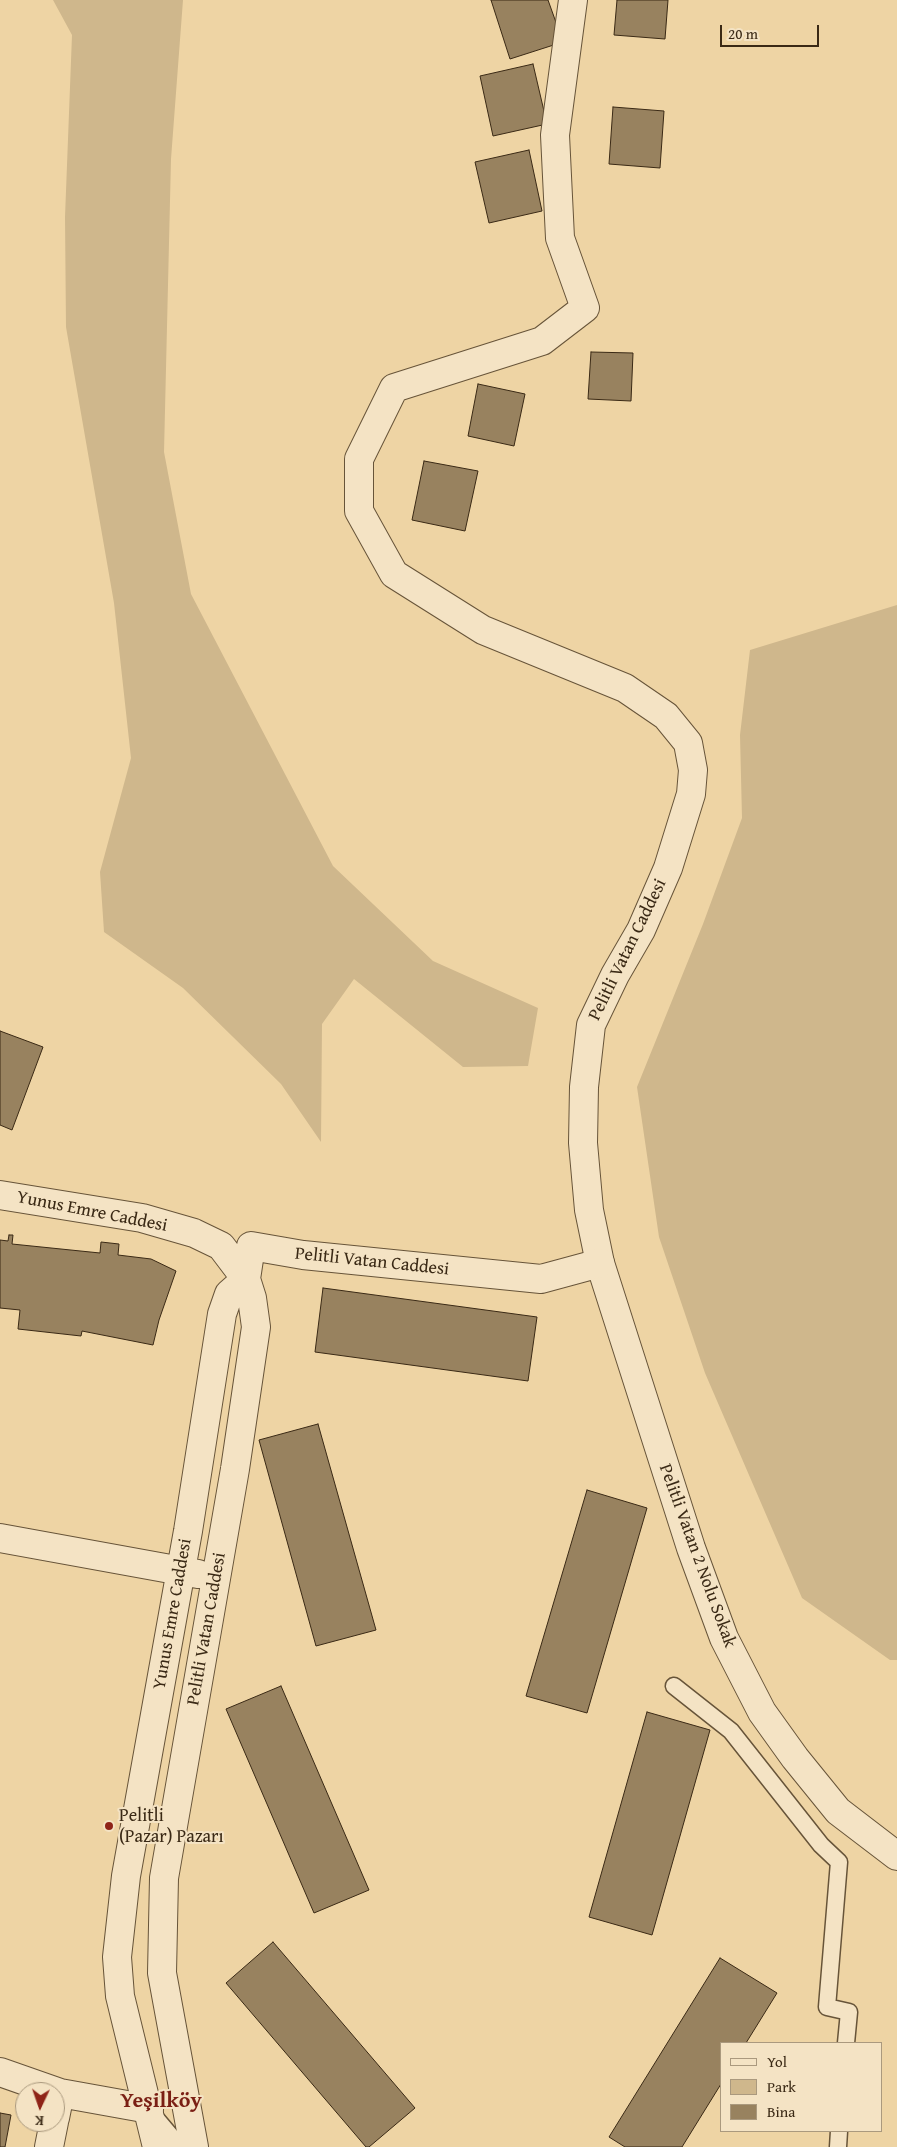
<!DOCTYPE html>
<html>
<head>
<meta charset="utf-8">
<style>
  body { margin:0 }
  #map { position:relative; width:897px; height:2147px; overflow:hidden; background:#eed4a4; font-family:"Gentium Book Plus",serif }
  canvas { display:block }
  .legend { position:absolute; left:720px; top:2042px; width:162px; height:90px; box-sizing:border-box; background:#f4e3c4; border:1px solid #aa997e; margin:0; padding:6px 9px; list-style:none; font-size:15px; color:#3a2915 }
  .legend li { display:flex; align-items:center; gap:10px; height:25px }
  .legend b { width:25px; border:1px solid #aa997e }
  .north { position:absolute; left:15px; top:2082px; width:50px; height:50px; box-sizing:border-box; background:#f4e3c4; border:1px solid #aa997e; border-radius:50%; rotate:183deg; font-size:14px; font-weight:700; line-height:20px; text-align:center; color:#3a2915 }
  .north::after { content:''; display:block; margin:auto; width:18px; height:22px; background:#8f2418; clip-path:polygon(50% 0,100% 100%,50% 72%,0 100%) }
  .scale { position:absolute; left:720px; top:25px; width:99px; height:22px; box-sizing:border-box; border:2px solid #3a2915; border-top:0; padding-left:6px; font-size:15px; line-height:18px; white-space:nowrap; color:#3a2915; -webkit-text-stroke:4px #f4e3c4; paint-order:stroke }
</style>
</head>
<body>
<div id="map">
<canvas width="897" height="2147"></canvas>
<ul class="legend">
<li><b style="height:6px;background:#f4e3c4"></b>Yol</li>
<li><b style="height:14px;background:#cfb78c"></b>Park</li>
<li><b style="height:14px;background:#98825f"></b>Bina</li>
</ul>
<div class="north">K</div>
<div class="scale">20 m</div>
</div>
<script>
const ctx = document.querySelector('canvas').getContext('2d');
ctx.lineJoin = 'round';
function fillPath(path, color) {
  ctx.fillStyle = color;
  ctx.fill(path, 'evenodd');
}
function shape(rows) {
  const path = new Path2D();
  for (const r of rows) {
    path.moveTo(r[0], r[1]);
    for (let i = 2; i < r.length; i += 2) path.lineTo(r[i], r[i + 1]);
  }
  return path;
}
function trace(path, color, width, dash) {
  ctx.strokeStyle = color;
  ctx.lineWidth = width;
  ctx.lineCap = dash ? 'butt' : 'round';
  ctx.setLineDash(dash || []);
  ctx.stroke(path);
}
function drawText(font, color, halo, rows, align = 'center') {
  ctx.font = font + ' "Gentium Book Plus",serif';
  ctx.lineWidth = 4;
  ctx.setLineDash([]);
  ctx.textBaseline = 'middle';
  ctx.strokeStyle = halo;
  ctx.fillStyle = color;
  for (const [text, x, y, turn = 0] of rows) {
    ctx.save();
    ctx.translate(x, y);
    ctx.rotate((+turn || 0) * Math.PI / 180);
    ctx.textAlign = isNaN(turn) ? turn : align;
    if (halo) ctx.strokeText(text, 0, 0);
    ctx.fillText(text, 0, 0);
    ctx.restore();
  }
}
fillPath(shape([
  [53,0,183,0,171,159,164,452,191,594,333,866,433,961,538,1008,528,1066,463,1067,354,979,322,1024,321,1142,281,1084,183,988,104,932,100,872,131,758,114,603,66,327,65,217,72,35],
  [897,605,897,1660,890,1660,802,1598,705,1373,659,1237,637,1087,703,924,742,818,740,735,750,650]
]), '#cfb78c');
const building = shape([
  [491,0,548,0,563,42,510,59,491,0],
  [617,0,668,0,665,39,614,35,617,0],
  [533,64,547,124,493,136,480,76,533,64],
  [613,107,664,111,660,168,609,164,613,107],
  [529,150,542,211,489,223,475,162,529,150],
  [591,352,633,353,631,401,588,399,591,352],
  [478,384,525,394,514,446,468,436,478,384],
  [424,461,478,471,465,531,412,520,424,461],
  [0,1031,43,1047,12,1130,0,1125,0,1031],
  [9,1235,13,1235,12,1244,100,1253,101,1242,119,1244,118,1255,151,1259,176,1271,159,1320,153,1345,82,1331,81,1336,18,1329,20,1310,0,1308,0,1240,8,1241,9,1235],
  [323,1288,537,1317,528,1381,315,1352,323,1288],
  [318,1424,376,1630,316,1646,259,1440,318,1424],
  [587,1490,647,1508,587,1713,526,1696,587,1490],
  [281,1686,369,1890,314,1913,226,1709,281,1686],
  [647,1712,710,1730,652,1935,589,1917,647,1712],
  [273,1942,415,2108,369,2147,366,2147,226,1983,273,1942],
  [720,1958,777,1993,746,2043,721,2043,721,2084,682,2147,625,2147,609,2137,720,1958],
  [0,2113,11,2115,5,2147,0,2147,0,2113]
]);
fillPath(building, '#98825f');
trace(building, '#3a2915', 1);
const service = shape([
  [674,1686,731,1731,821,1845,839,1862,827,2007,849,2012,846,2043],
  [153,2115,180,2147],
  [838,2147,839,2131]
]);
const minor = shape([
  [573,0,555,135,560,238,585,308,542,341,394,388,359,459,359,511,394,574,483,630,625,688,666,716,688,743,693,770,691,794,668,868,641,930,615,975,591,1025,584,1087,583,1143,589,1210,600,1263,691,1548,724,1638,762,1712,795,1758,838,1811,897,1856],
  [0,2072,60,2093],
  [55,2118,60,2093,149,2109],
  [49,2147,54,2122]
]);
const tertiary = shape([
  [0,1195,142,1218,194,1233,221,1246,246,1279],
  [0,1538,198,1574],
  [157,2147,120,1996,117,1957,126,1876,188,1531,222,1314,229,1294,246,1279],
  [194,2147,162,1973,164,1878,235,1469,256,1327,252,1298,246,1279,251,1246,303,1255,541,1279,600,1263]
]);
trace(service, '#675439', 19);
trace(minor, '#675439', 30);
trace(tertiary, '#675439', 30);
trace(service, '#f4e3c4', 16);
trace(minor, '#f4e3c4', 28);
trace(tertiary, '#f4e3c4', 28);
for (const [x, y, r, color] of [
  [109,1826,5,"#8f2418"]
]) {
  const dot = new Path2D();
  dot.arc(x, y, r, 0, 2 * Math.PI);
  ctx.fillStyle = color;
  ctx.fill(dot);
  trace(dot, '#f4e3c4', 2);
}
drawText('18px', '#3a2915', '#f4e3c4', [
  ["Pelitli Vatan Caddesi",628,950,-64],
  ["Yunus Emre Caddesi",92,1212,11],
  ["Pelitli Vatan Caddesi",372,1262,6],
  ["Pelitli Vatan 2 Nolu Sokak",697,1556,70],
  ["Yunus Emre Caddesi",173,1614,-80],
  ["Pelitli Vatan Caddesi",207,1629,-80]
]);
drawText('18px', '#3a2915', '#f4e3c4', [
  ["Pelitli",119,1816],
  ["(Pazar) Pazarı",119,1837]
], 'left');
drawText('bold 22px', '#7a1f14', '#f4e3c4', [
  ["Yeşilköy",161,2101]
]);
</script>
</body>
</html>
